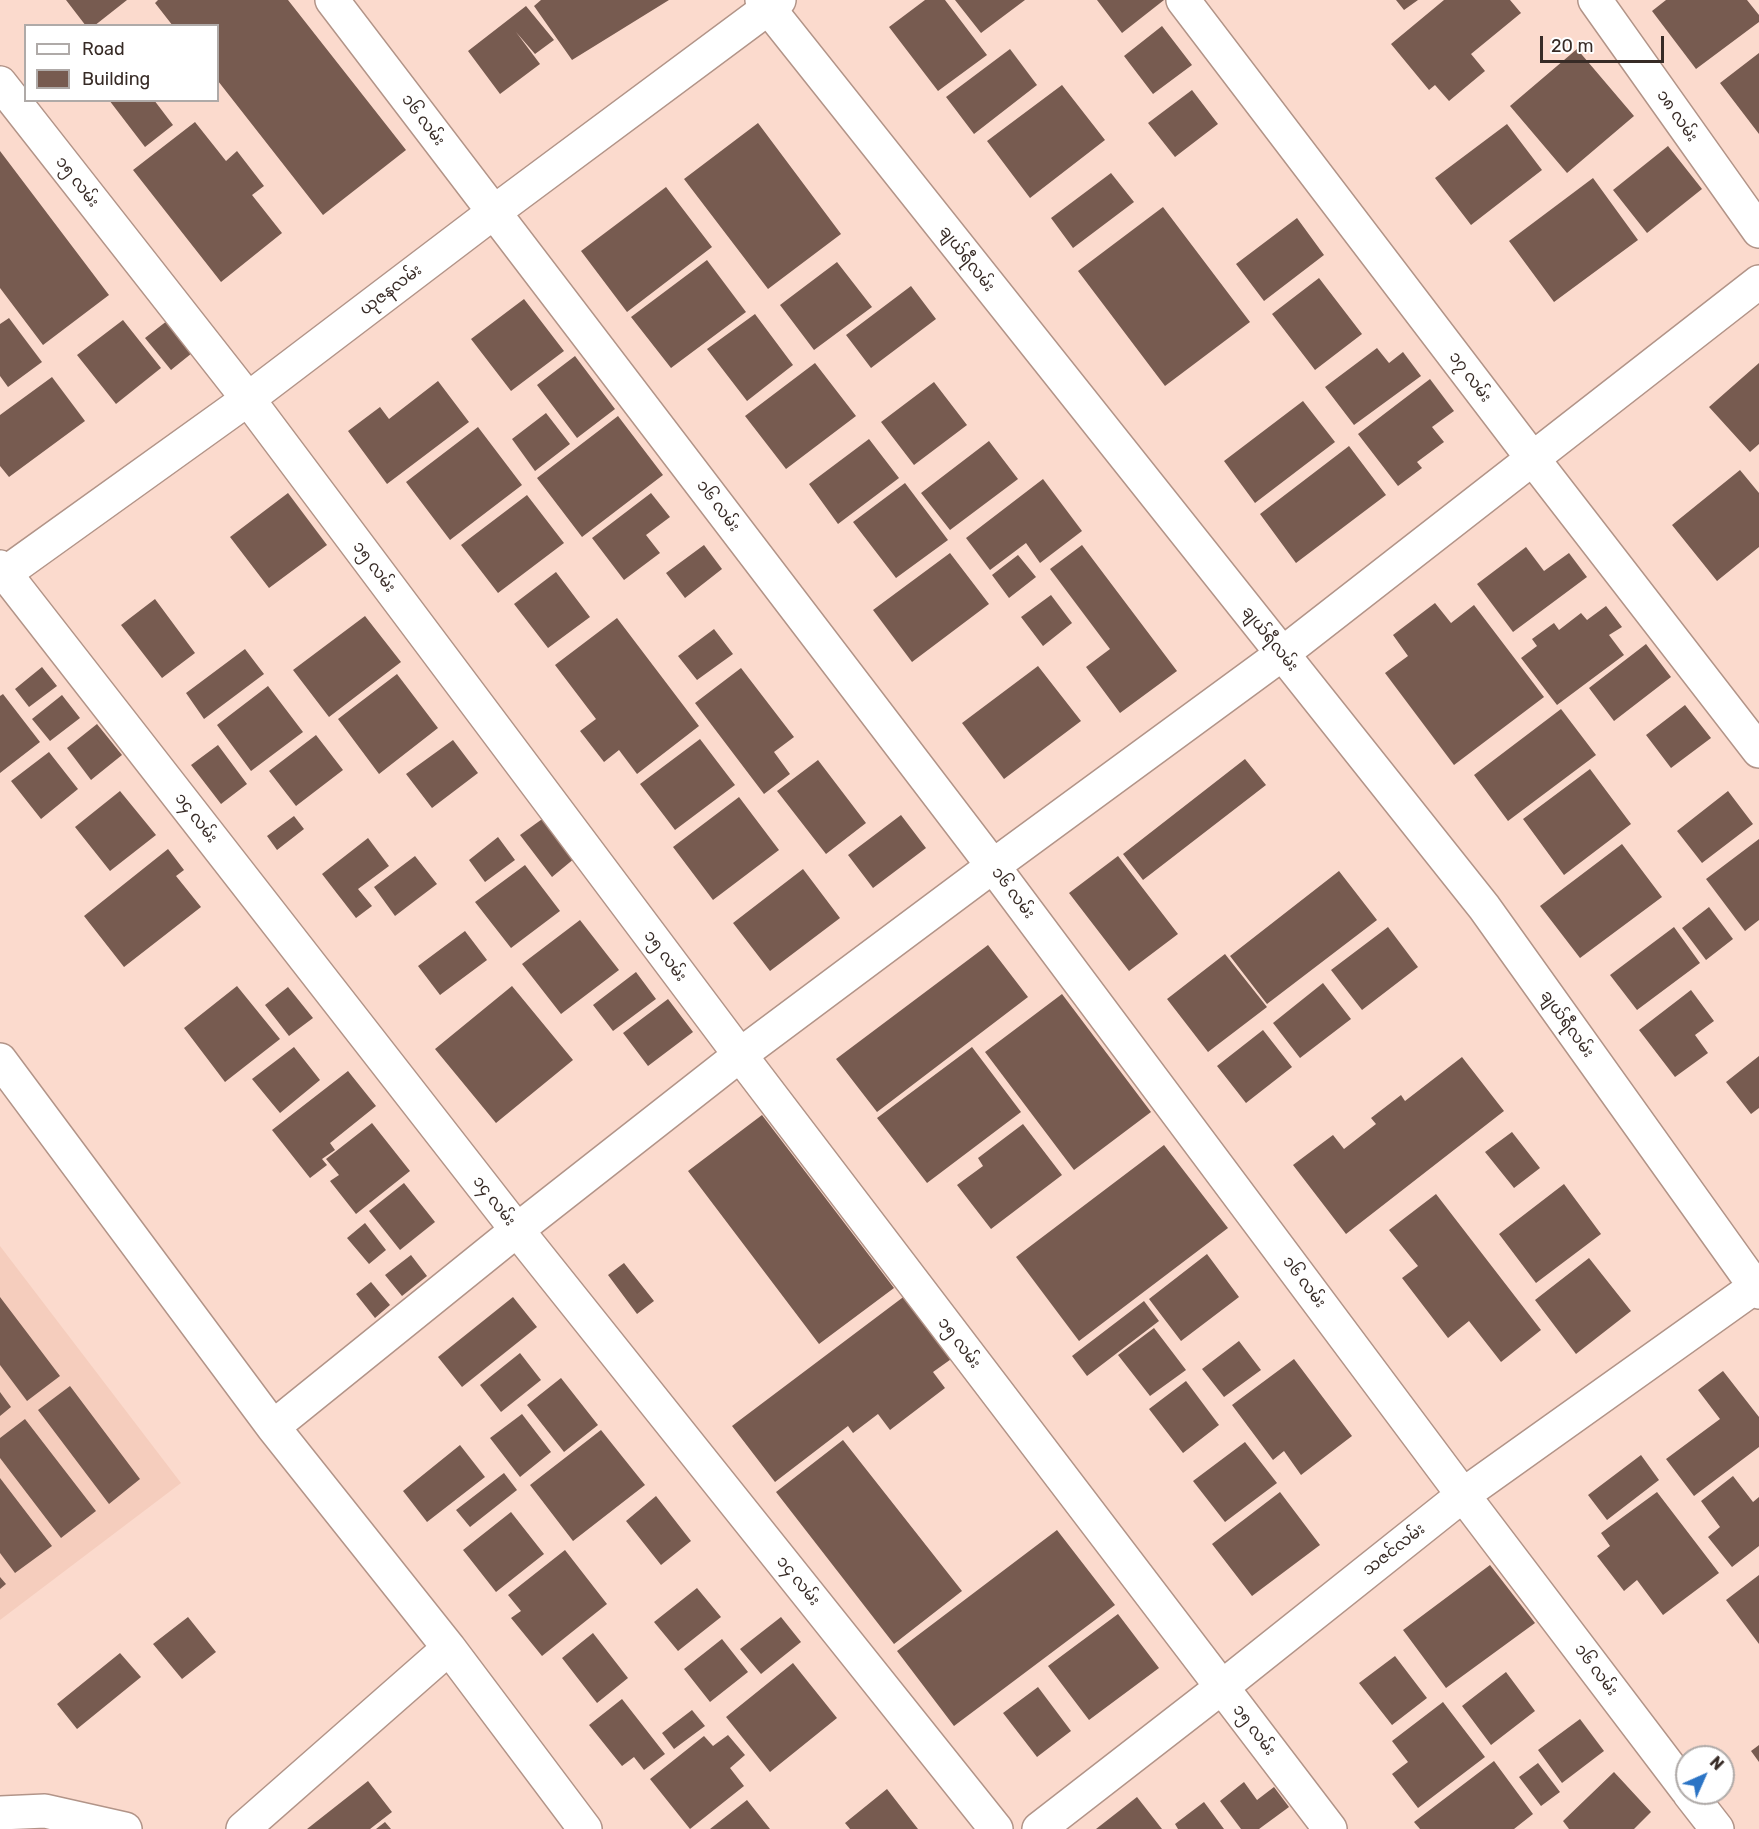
<!DOCTYPE html>
<html>
<head>
<meta charset="utf-8">
<style>
  body { margin:0 }
  #map { position:relative; width:1759px; height:1829px; overflow:hidden; background:#fbdacd; font-family:Rubik,sans-serif }
  canvas { display:block }
  .legend { position:absolute; left:24px; top:24px; width:195px; height:78px; box-sizing:border-box; background:#fff; border:2px solid #afaaa8; margin:0; padding:8px 10px; list-style:none; font-size:18px; color:#372b26 }
  .legend li { display:flex; align-items:center; gap:12px; height:30px }
  .legend b { width:30px; border:2px solid #afaaa8 }
  .north { position:absolute; left:1675px; top:1745px; width:60px; height:60px; box-sizing:border-box; background:#fff; border:2px solid #afaaa8; border-radius:50%; rotate:45deg; font-size:16px; font-weight:700; line-height:24px; text-align:center; color:#372b26 }
  .north::after { content:''; display:block; margin:auto; width:21px; height:27px; background:#2b74c5; clip-path:polygon(50% 0,100% 100%,50% 72%,0 100%) }
  .scale { position:absolute; left:1540px; top:36px; width:124px; height:27px; box-sizing:border-box; border:3px solid #372b26; border-top:0; padding-left:8px; font-size:18px; line-height:21px; white-space:nowrap; color:#372b26; -webkit-text-stroke:4px #fff; paint-order:stroke }
</style>
</head>
<body>
<div id="map">
<canvas width="1759" height="1829"></canvas>
<ul class="legend">
<li><b style="height:8px;background:#fff"></b>Road</li>
<li><b style="height:16px;background:#775b50"></b>Building</li>
</ul>
<div class="north">N</div>
<div class="scale">20 m</div>
</div>
<script>
const ctx = document.querySelector('canvas').getContext('2d');
ctx.lineJoin = 'round';
function fillPath(path, color) {
  ctx.fillStyle = color;
  ctx.fill(path, 'evenodd');
}
function shape(rows) {
  const path = new Path2D();
  for (const r of rows) {
    path.moveTo(r[0], r[1]);
    for (let i = 2; i < r.length; i += 2) path.lineTo(r[i], r[i + 1]);
  }
  return path;
}
function trace(path, color, width, dash) {
  ctx.strokeStyle = color;
  ctx.lineWidth = width;
  ctx.lineCap = dash ? 'butt' : 'round';
  ctx.setLineDash(dash || []);
  ctx.stroke(path);
}
function drawText(font, color, halo, rows, align = 'center') {
  ctx.font = font + ' Rubik,"Noto Sans Myanmar",sans-serif';
  ctx.lineWidth = 6;
  ctx.setLineDash([]);
  ctx.textBaseline = 'middle';
  ctx.strokeStyle = halo;
  ctx.fillStyle = color;
  for (const [text, x, y, turn = 0] of rows) {
    ctx.save();
    ctx.translate(x, y);
    ctx.rotate((+turn || 0) * Math.PI / 180);
    ctx.textAlign = isNaN(turn) ? turn : align;
    if (halo) ctx.strokeText(text, 0, 0);
    ctx.fillText(text, 0, 0);
    ctx.restore();
  }
}
fillPath(shape([
  [0,1246,181,1483,0,1620]
]), '#f5cdbd');
fillPath(shape([
  [66,0,127,0,94,26,86,26],
  [158,0,288,0,406,150,323,215,218,81,218,26,173,26,155,3],
  [541,0,669,0,572,60,534,6],
  [925,0,945,0,987,55,938,91,889,27],
  [955,0,1025,0,981,33],
  [1097,0,1164,0,1122,33],
  [1396,0,1418,0,1404,10],
  [1444,0,1510,0,1521,13,1471,54,1485,71,1449,101,1435,85,1429,90,1391,44],
  [1666,0,1747,0,1759,15,1759,22,1696,69,1652,11],
  [526,6,554,40,535,54,516,32,540,64,500,94,468,51],
  [1162,26,1192,65,1153,94,1124,56],
  [1010,49,1037,85,974,134,946,97],
  [1577,49,1634,116,1567,173,1510,106],
  [1759,53,1759,134,1720,83],
  [1062,85,1105,140,1030,198,987,141],
  [1192,90,1218,124,1175,157,1148,123],
  [109,100,154,100,173,125,145,147],
  [195,122,226,161,237,151,264,186,252,195,282,233,221,282,133,170],
  [758,123,841,234,768,289,684,179],
  [1507,124,1542,170,1471,225,1435,178],
  [1668,146,1702,189,1647,233,1613,190],
  [0,151,109,295,43,345,0,288],
  [1111,173,1134,202,1073,248,1051,218],
  [1593,178,1638,240,1554,302,1509,241],
  [666,187,712,247,627,312,581,251],
  [1163,207,1250,322,1165,386,1078,271],
  [1297,218,1324,255,1264,301,1236,264],
  [707,260,746,312,671,368,631,317],
  [837,262,872,307,814,350,780,305],
  [1319,278,1362,334,1315,370,1272,314],
  [911,286,936,319,871,368,846,335],
  [524,299,564,351,511,391,471,339],
  [755,314,793,365,747,401,707,349],
  [172,317,197,349,171,370,145,338],
  [9,318,42,362,8,387,0,376,0,324],
  [123,320,161,368,116,404,77,355],
  [1377,348,1389,363,1403,352,1421,376,1354,425,1325,387],
  [575,356,615,409,577,438,537,385],
  [815,363,856,416,786,469,745,416],
  [1759,363,1759,444,1750,452,1709,407],
  [52,377,85,421,9,477,0,466,0,415],
  [1430,379,1454,411,1432,427,1444,442,1417,462,1422,468,1398,486,1358,434],
  [438,381,469,422,387,484,348,431,380,407,389,419],
  [934,382,967,425,914,465,881,422],
  [1303,401,1335,442,1255,503,1224,461],
  [546,413,570,444,535,471,512,439],
  [618,416,663,475,582,537,537,478],
  [478,427,522,485,450,540,406,482],
  [869,439,899,478,838,524,809,484],
  [989,441,1018,479,950,530,921,493],
  [1349,446,1386,495,1296,563,1260,514],
  [1740,470,1759,493,1759,547,1717,581,1672,525],
  [1043,479,1082,531,1040,563,1026,543,990,570,966,538],
  [905,483,948,540,896,578,853,522],
  [288,493,327,545,269,588,230,537],
  [651,493,670,517,646,535,660,553,624,580,592,538],
  [527,495,564,543,498,593,461,545],
  [704,545,722,569,685,598,666,573],
  [1082,545,1177,671,1120,713,1086,667,1110,649,1050,569],
  [1526,547,1544,571,1569,553,1587,577,1513,632,1477,584],
  [950,553,989,604,912,662,873,610],
  [1018,555,1036,577,1009,598,992,575],
  [556,572,590,617,548,648,514,604],
  [1051,595,1072,623,1043,646,1021,617],
  [155,599,195,653,162,678,121,625],
  [1435,603,1451,623,1474,605,1544,697,1454,765,1385,673,1408,656,1393,635],
  [1606,606,1622,627,1609,635,1624,655,1557,705,1521,658,1537,646,1532,639,1554,623,1559,630,1581,613,1587,620],
  [365,616,401,662,329,717,293,670],
  [617,618,699,726,637,774,619,750,604,762,580,731,596,719,555,665],
  [714,629,733,654,697,680,678,656],
  [1646,644,1671,677,1614,721,1589,688],
  [245,649,264,674,204,719,186,693],
  [1038,666,1081,721,1004,779,962,723],
  [42,667,57,686,29,707,15,689],
  [741,668,794,737,774,752,790,774,764,794,695,703],
  [397,674,438,728,379,774,338,719],
  [268,686,303,732,251,771,217,725],
  [3,694,40,742,0,773,0,696],
  [62,695,80,718,50,741,32,719],
  [1685,705,1711,738,1671,768,1646,735],
  [1561,709,1596,755,1508,821,1474,775],
  [97,724,122,755,91,780,67,748],
  [316,735,343,770,296,806,269,771],
  [700,739,735,785,675,830,640,784],
  [453,740,478,773,432,808,406,774],
  [218,745,247,784,221,804,191,765],
  [49,752,78,789,41,819,11,781],
  [1245,759,1266,785,1143,880,1123,854],
  [818,760,866,823,826,854,777,791],
  [1590,769,1631,824,1564,875,1523,819],
  [120,791,156,835,110,871,75,827],
  [1728,791,1753,824,1702,863,1677,831],
  [739,797,779,850,713,900,673,847],
  [901,815,926,848,873,888,848,855],
  [294,816,304,829,277,850,267,836],
  [545,817,575,858,552,877,520,835],
  [498,837,515,860,485,882,469,860],
  [368,838,389,866,358,889,372,906,356,918,322,874],
  [1759,839,1759,920,1745,931,1706,879],
  [1622,844,1662,897,1580,958,1540,906],
  [168,849,184,870,176,876,201,907,124,967,84,916],
  [415,856,437,884,395,916,374,887],
  [1118,856,1178,934,1129,971,1069,893],
  [525,865,560,911,511,948,475,902],
  [803,869,840,918,770,971,733,923],
  [1339,871,1377,920,1267,1004,1230,956],
  [1709,907,1733,939,1706,960,1682,928],
  [580,920,619,970,561,1014,522,964],
  [1388,927,1418,967,1362,1010,1331,970],
  [1674,927,1700,963,1637,1010,1610,975],
  [465,931,487,960,440,995,418,966],
  [988,945,1028,997,877,1112,836,1059],
  [1225,954,1267,1007,1208,1052,1167,999],
  [636,972,656,999,613,1031,593,1005],
  [1323,983,1351,1019,1300,1058,1273,1023],
  [237,986,280,1039,225,1082,184,1028],
  [512,986,573,1060,496,1123,435,1049],
  [288,987,313,1018,289,1036,265,1005],
  [1691,990,1714,1021,1695,1035,1708,1053,1675,1077,1639,1030],
  [1062,994,1151,1112,1074,1170,985,1052],
  [668,999,693,1032,648,1066,623,1033],
  [1263,1030,1292,1067,1246,1103,1217,1066],
  [294,1047,320,1080,280,1113,252,1079],
  [972,1047,1021,1112,927,1183,877,1118],
  [1759,1056,1759,1108,1751,1114,1726,1082],
  [1462,1057,1504,1111,1346,1234,1293,1165,1333,1135,1344,1149,1376,1124,1371,1118,1401,1095,1405,1101],
  [348,1071,376,1106,330,1143,335,1150,322,1159,327,1165,310,1178,272,1130],
  [762,1115,894,1288,819,1344,688,1171],
  [372,1123,410,1171,356,1214,330,1181,339,1175,326,1159],
  [1023,1124,1062,1175,991,1229,957,1185,983,1166,978,1158],
  [1512,1132,1540,1168,1514,1188,1485,1152],
  [1164,1145,1228,1228,1079,1341,1016,1257],
  [404,1183,435,1222,400,1250,369,1211],
  [1564,1184,1601,1234,1536,1283,1499,1234],
  [1436,1194,1541,1330,1501,1362,1469,1321,1448,1338,1402,1278,1418,1266,1389,1230],
  [365,1223,386,1250,369,1264,347,1238],
  [1207,1254,1239,1297,1181,1341,1149,1299],
  [411,1255,427,1276,402,1296,385,1275],
  [1589,1258,1631,1311,1576,1354,1535,1300],
  [624,1263,654,1301,637,1314,608,1275],
  [371,1282,390,1305,375,1318,356,1294],
  [906,1295,954,1357,933,1372,945,1388,890,1430,878,1414,853,1433,848,1426,775,1482,732,1426],
  [0,1297,60,1376,27,1401,0,1365],
  [513,1297,537,1327,462,1387,438,1357],
  [1144,1301,1159,1321,1087,1376,1072,1356],
  [1154,1328,1186,1370,1150,1396,1118,1355],
  [1239,1341,1261,1370,1224,1397,1202,1369],
  [520,1353,541,1380,501,1412,480,1385],
  [1294,1359,1352,1436,1301,1475,1284,1451,1273,1460,1232,1405],
  [1723,1371,1759,1417,1759,1447,1694,1496,1666,1459,1720,1419,1698,1390],
  [561,1378,598,1425,564,1452,527,1405],
  [1186,1381,1219,1425,1183,1453,1149,1409],
  [70,1386,140,1479,109,1504,38,1410],
  [0,1392,11,1407,0,1416],
  [522,1414,551,1452,520,1477,490,1438],
  [25,1419,96,1511,61,1538,0,1458,0,1438],
  [601,1430,645,1485,573,1541,530,1485],
  [843,1440,962,1591,894,1644,776,1492],
  [1245,1442,1277,1483,1225,1522,1193,1481],
  [460,1445,485,1477,427,1522,403,1491],
  [1641,1455,1659,1480,1607,1520,1588,1495],
  [504,1473,517,1490,470,1527,456,1510],
  [1733,1476,1753,1502,1759,1497,1759,1546,1732,1567,1708,1537,1720,1527,1701,1501],
  [0,1478,52,1546,15,1573,0,1553],
  [1280,1492,1320,1545,1252,1596,1212,1544],
  [1657,1492,1719,1573,1663,1615,1637,1580,1624,1591,1597,1556,1610,1546,1601,1533],
  [656,1496,691,1541,661,1565,626,1521],
  [511,1512,544,1554,496,1592,463,1550],
  [1057,1530,1115,1605,954,1726,897,1651],
  [565,1550,607,1604,542,1656,511,1618,521,1611,508,1595],
  [1490,1565,1535,1623,1446,1688,1403,1630],
  [1759,1575,1759,1644,1726,1600],
  [0,1577,6,1584,0,1589],
  [697,1588,721,1617,678,1651,654,1622],
  [1118,1614,1159,1668,1089,1720,1048,1666],
  [188,1617,216,1652,182,1679,153,1644],
  [781,1617,801,1642,761,1674,740,1649],
  [593,1633,628,1678,597,1703,562,1658],
  [722,1639,748,1672,710,1702,684,1669],
  [120,1653,141,1677,77,1729,57,1704],
  [1395,1656,1427,1698,1392,1725,1359,1683],
  [793,1663,837,1718,770,1772,726,1717],
  [1506,1672,1535,1711,1491,1745,1462,1706],
  [1038,1687,1071,1731,1037,1757,1003,1713],
  [622,1699,665,1754,644,1770,634,1757,622,1766,589,1725],
  [1443,1702,1485,1757,1418,1808,1392,1774,1408,1762,1392,1741],
  [692,1710,705,1726,674,1749,662,1733],
  [1580,1719,1604,1751,1562,1783,1538,1750],
  [728,1735,745,1755,730,1768,744,1786,690,1829,650,1779,704,1736,713,1746],
  [1759,1745,1759,1762,1751,1751],
  [1494,1761,1533,1814,1514,1829,1420,1829,1414,1822],
  [1538,1763,1560,1792,1541,1806,1519,1777],
  [1614,1772,1651,1812,1634,1829,1569,1829,1563,1821],
  [368,1781,392,1812,370,1829,307,1829],
  [1244,1782,1257,1800,1274,1787,1289,1807,1259,1829,1241,1829,1220,1801],
  [887,1789,918,1829,850,1829,845,1823],
  [1137,1797,1162,1829,1096,1829],
  [747,1800,770,1829,710,1829],
  [1204,1802,1224,1829,1178,1829,1175,1824],
  [385,1822,391,1829,376,1829]
]), '#775b50');
const street = shape([
  [332,0,993,866,1463,1495,1687,1790],
  [762,0,1484,907,1759,1292],
  [1183,0,1533,459,1759,751],
  [1595,0,1759,231],
  [0,83,248,399,740,1055,1330,1829],
  [0,567,517,1230,996,1829],
  [0,1060,273,1427,449,1648,585,1829],
  [273,1427,517,1230,740,1055,993,866,1282,654,1759,282],
  [1689,1793,1717,1829],
  [0,1813,45,1811,125,1829],
  [243,1829,449,1648],
  [1039,1829,1222,1687,1463,1495,1759,1284]
]);
const secondary = shape([
  [0,577,248,399,494,212,779,0]
]);
trace(street, '#b29488', 36);
trace(secondary, '#b29488', 36);
trace(street, '#fff', 33);
trace(secondary, '#fff', 33);
drawText('16px', '#372b26', '#fff', [
  ["၁၈ လမ်း",1677,116,55],
  ["၁၆ လမ်း",423,120,53],
  ["၁၅ လမ်း",77,182,52],
  ["ချယ်ရီလမ်း",967,259,52],
  ["ယုဇနလမ်း",391,290,-37],
  ["၁၇ လမ်း",1470,377,53],
  ["၁၆ လမ်း",718,506,53],
  ["၁၅ လမ်း",374,567,53],
  ["ချယ်ရီလမ်း",1270,639,51],
  ["၁၄ လမ်း",196,818,52],
  ["၁၆ လမ်း",1013,893,53],
  ["၁၅ လမ်း",665,956,53],
  ["ချယ်ရီလမ်း",1567,1024,54],
  ["၁၄ လမ်း",494,1201,52],
  ["၁၆ လမ်း",1304,1282,53],
  ["၁၅ လမ်း",959,1343,53],
  ["သဇင်လမ်း",1394,1550,-38],
  ["၁၄ လမ်း",798,1581,51],
  ["၁၆ လမ်း",1596,1670,53],
  ["၁၅ လမ်း",1254,1730,53]
]);
</script>
</body>
</html>
